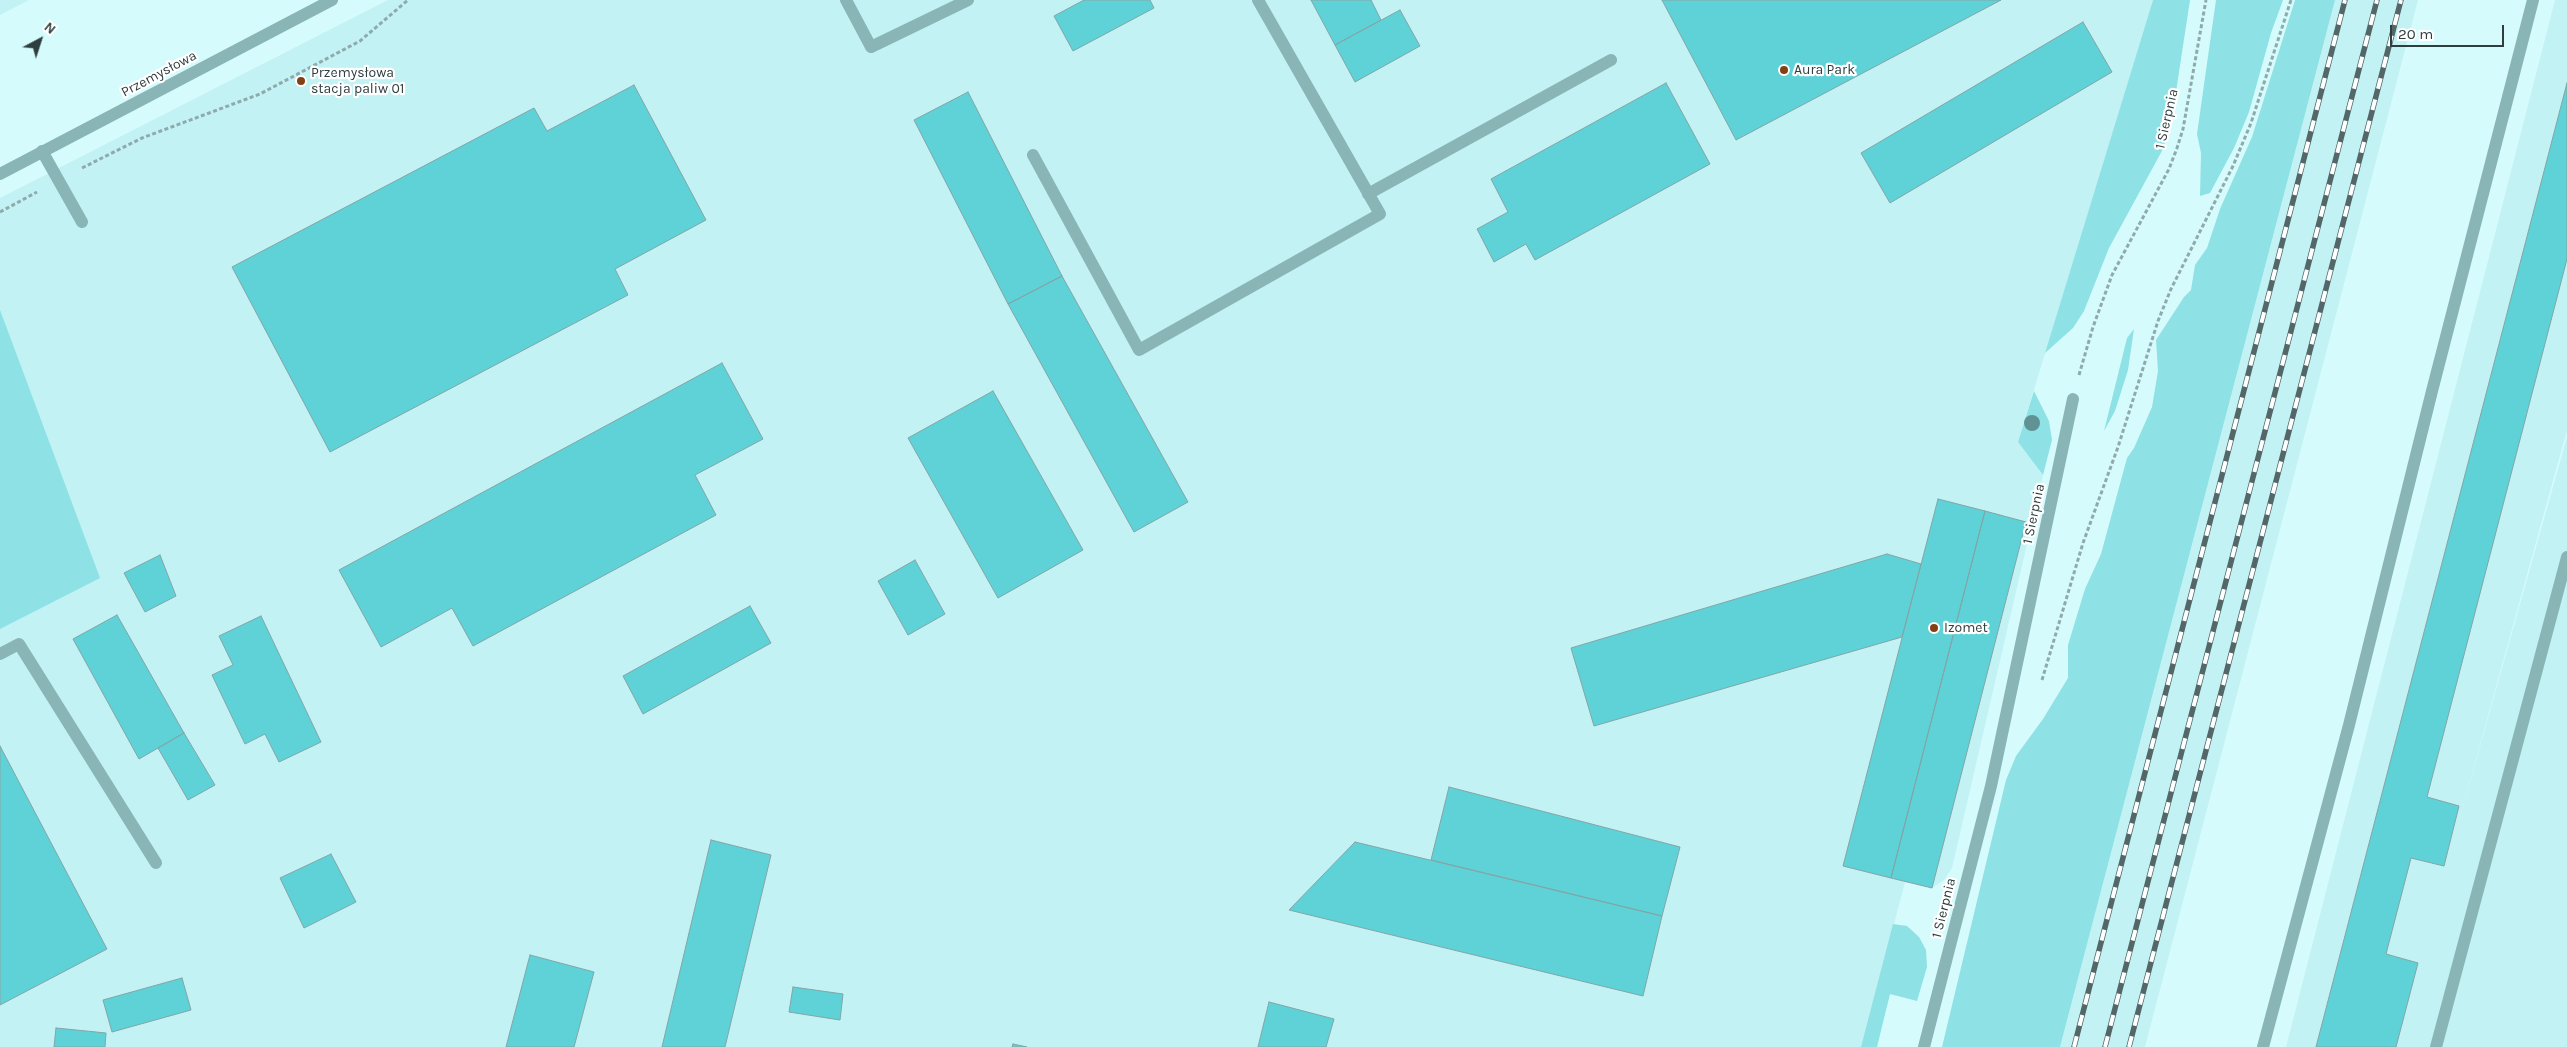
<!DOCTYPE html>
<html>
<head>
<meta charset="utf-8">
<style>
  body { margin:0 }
  #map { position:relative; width:2567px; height:1047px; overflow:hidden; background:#d6fbfd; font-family:Karla,sans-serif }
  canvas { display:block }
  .north { position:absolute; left:15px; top:15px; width:50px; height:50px; -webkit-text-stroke:4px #fff; paint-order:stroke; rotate:40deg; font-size:14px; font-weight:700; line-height:20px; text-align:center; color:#2f3e3f }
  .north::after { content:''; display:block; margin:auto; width:18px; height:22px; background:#2f3e3f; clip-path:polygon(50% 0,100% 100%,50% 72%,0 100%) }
  .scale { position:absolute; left:2390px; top:25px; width:114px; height:22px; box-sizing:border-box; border:2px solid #2f3e3f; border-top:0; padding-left:6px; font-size:15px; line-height:18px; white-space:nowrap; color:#2f3e3f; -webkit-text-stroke:4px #fff; paint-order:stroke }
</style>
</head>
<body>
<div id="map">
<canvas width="2567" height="1047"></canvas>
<div class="north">N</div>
<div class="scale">20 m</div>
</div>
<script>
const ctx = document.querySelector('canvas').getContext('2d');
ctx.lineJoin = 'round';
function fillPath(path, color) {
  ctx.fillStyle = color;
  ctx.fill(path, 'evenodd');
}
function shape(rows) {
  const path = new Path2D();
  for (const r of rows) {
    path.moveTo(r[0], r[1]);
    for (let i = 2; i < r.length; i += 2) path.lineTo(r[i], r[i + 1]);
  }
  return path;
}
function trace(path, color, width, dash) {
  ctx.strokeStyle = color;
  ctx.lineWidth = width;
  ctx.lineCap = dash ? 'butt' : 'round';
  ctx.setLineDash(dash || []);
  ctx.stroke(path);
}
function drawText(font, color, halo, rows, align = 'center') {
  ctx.font = font + ' Karla,sans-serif';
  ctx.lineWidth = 4.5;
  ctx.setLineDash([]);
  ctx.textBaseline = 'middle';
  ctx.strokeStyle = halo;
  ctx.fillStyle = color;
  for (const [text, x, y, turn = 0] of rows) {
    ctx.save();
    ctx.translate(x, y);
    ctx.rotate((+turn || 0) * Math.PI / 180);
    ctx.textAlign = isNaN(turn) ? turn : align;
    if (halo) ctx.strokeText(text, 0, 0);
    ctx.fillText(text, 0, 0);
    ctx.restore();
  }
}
fillPath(shape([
  [0,0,29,0,0,15],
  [388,0,2153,0,2018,442,2043,475,1952,868,1944,880,1932,888,1905,882,1862,1047,0,1047,0,198],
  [2335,0,2418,0,2145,1047,2060,1047],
  [2555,0,2567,0,2567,430,2450,853,2567,437,2567,1047,2286,1047]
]), '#c2f2f4');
fillPath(shape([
  [2153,0,2190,0,2172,118,2163,149,2109,248,2084,311,2073,328,2045,353],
  [2216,0,2283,0,2271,33,2249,112,2234,148,2210,193,2200,196,2201,153,2197,134],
  [2295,0,2335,0,2060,1047,1942,1047,2006,780,2016,756,2043,719,2068,678,2068,645,2085,589,2101,554,2127,458,2134,448,2152,407,2158,371,2156,340,2184,297,2191,290,2195,265,2207,248,2220,209,2252,137],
  [0,310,100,578,0,629],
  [2134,329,2128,370,2115,411,2104,431,2127,338],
  [2034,391,2049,421,2052,440,2043,475,2018,442],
  [1893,924,1907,926,1919,937,1926,950,1927,967,1917,1001,1890,994,1877,1047,1861,1047]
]), '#8ee1e4');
const building = shape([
  [1084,0,1150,0,1154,8,1073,51,1054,16,1084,0],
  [1311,0,1371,0,1381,20,1335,45,1311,0],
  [1662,0,2001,0,1736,140,1662,0],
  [1400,10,1420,46,1355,82,1335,45,1400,10],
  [2083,22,2112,72,1890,203,1861,153,2083,22],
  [1666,83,1710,164,1535,260,1526,244,1494,262,1477,229,1508,212,1491,179,1666,83],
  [2567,83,2567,259,2427,797,2459,806,2444,866,2411,858,2386,954,2418,963,2396,1047,2316,1047,2567,83],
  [634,85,706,220,615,269,628,295,330,452,232,267,534,108,547,131,634,85],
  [968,92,1062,276,1008,304,914,120,968,92],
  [1062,276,1188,502,1134,532,1008,304,1062,276],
  [722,363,763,439,695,475,716,515,473,646,452,608,381,647,339,570,722,363],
  [993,391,1083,550,998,598,908,438,993,391],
  [1938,499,1985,511,1891,878,1843,866,1938,499],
  [1985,511,2026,522,1932,888,1891,878,1985,511],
  [1887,554,1921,564,1902,637,1594,726,1571,648,1887,554],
  [160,555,176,596,145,612,124,573,160,555],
  [915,560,945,614,908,635,878,581,915,560],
  [750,606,771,643,643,714,623,676,750,606],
  [117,615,184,733,139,759,73,639,117,615],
  [261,616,321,742,279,762,265,734,245,744,212,675,233,665,219,636,261,616],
  [184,733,215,785,188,800,158,748,184,733],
  [0,746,107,949,0,1005,0,746],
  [1449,787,1680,847,1662,916,1431,860,1449,787],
  [711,840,771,855,725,1047,662,1047,711,840],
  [1355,842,1662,916,1643,996,1289,910,1355,842],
  [331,854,356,902,304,928,280,878,331,854],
  [530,955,594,972,574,1047,506,1047,530,955],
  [182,978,191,1010,112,1032,103,1000,182,978],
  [793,987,843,994,840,1020,789,1012,793,987],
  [1269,1002,1334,1019,1326,1047,1258,1047,1269,1002],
  [56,1028,106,1033,105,1047,54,1047,56,1028],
  [1013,1044,1027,1047,1012,1047,1013,1044]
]);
fillPath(building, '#5ed2d7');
trace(building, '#82a6a7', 1);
trace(shape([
  [82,168,142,138,260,94,360,41,408,0],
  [0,212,37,192],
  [2079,375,2093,327,2112,275,2169,169,2177,148,2183,129,2206,0],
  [2042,680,2083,543,2118,447,2158,321,2171,289,2233,166,2251,123,2291,0]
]), '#8faaac', 3, [4, 2.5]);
trace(shape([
  [846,0,871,47,968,0],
  [42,151,82,222],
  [1033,155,1139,350,1380,214,1258,0],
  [0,174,332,0],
  [1368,194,1611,60],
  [0,654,19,644,156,863],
  [1924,1047,1991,786,2073,399],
  [2263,1047,2349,725,2432,391,2533,0],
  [2436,1047,2567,557]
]), '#89b5b7', 12);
const rail = shape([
  [2074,1047,2345,0],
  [2105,1047,2377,0],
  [2129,1047,2401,0]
]);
trace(rail, '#536668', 5.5);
trace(rail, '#fff', 4, [11]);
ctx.fillStyle = '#609193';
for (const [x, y] of [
  [2032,423]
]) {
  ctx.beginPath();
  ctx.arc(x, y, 8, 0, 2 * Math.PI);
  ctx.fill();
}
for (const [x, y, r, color] of [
  [1784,70,5,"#844014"],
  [301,81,5,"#844014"],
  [1934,628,5,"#844014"]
]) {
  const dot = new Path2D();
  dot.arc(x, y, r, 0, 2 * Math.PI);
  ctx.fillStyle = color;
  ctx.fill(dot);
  trace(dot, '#fff', 2);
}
drawText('14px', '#2f3e3f', '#fff', [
  ["Aura Park",1794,70],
  ["Przemysłowa",311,73],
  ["stacja paliw 01",311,89],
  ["Izomet",1944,628]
], 'left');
drawText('14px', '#2f3e3f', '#fff', [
  ["Przemysłowa",159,74,-28],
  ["1 Sierpnia",2167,119,-77],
  ["1 Sierpnia",2034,514,-78],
  ["1 Sierpnia",1944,908,-76]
]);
</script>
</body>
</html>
